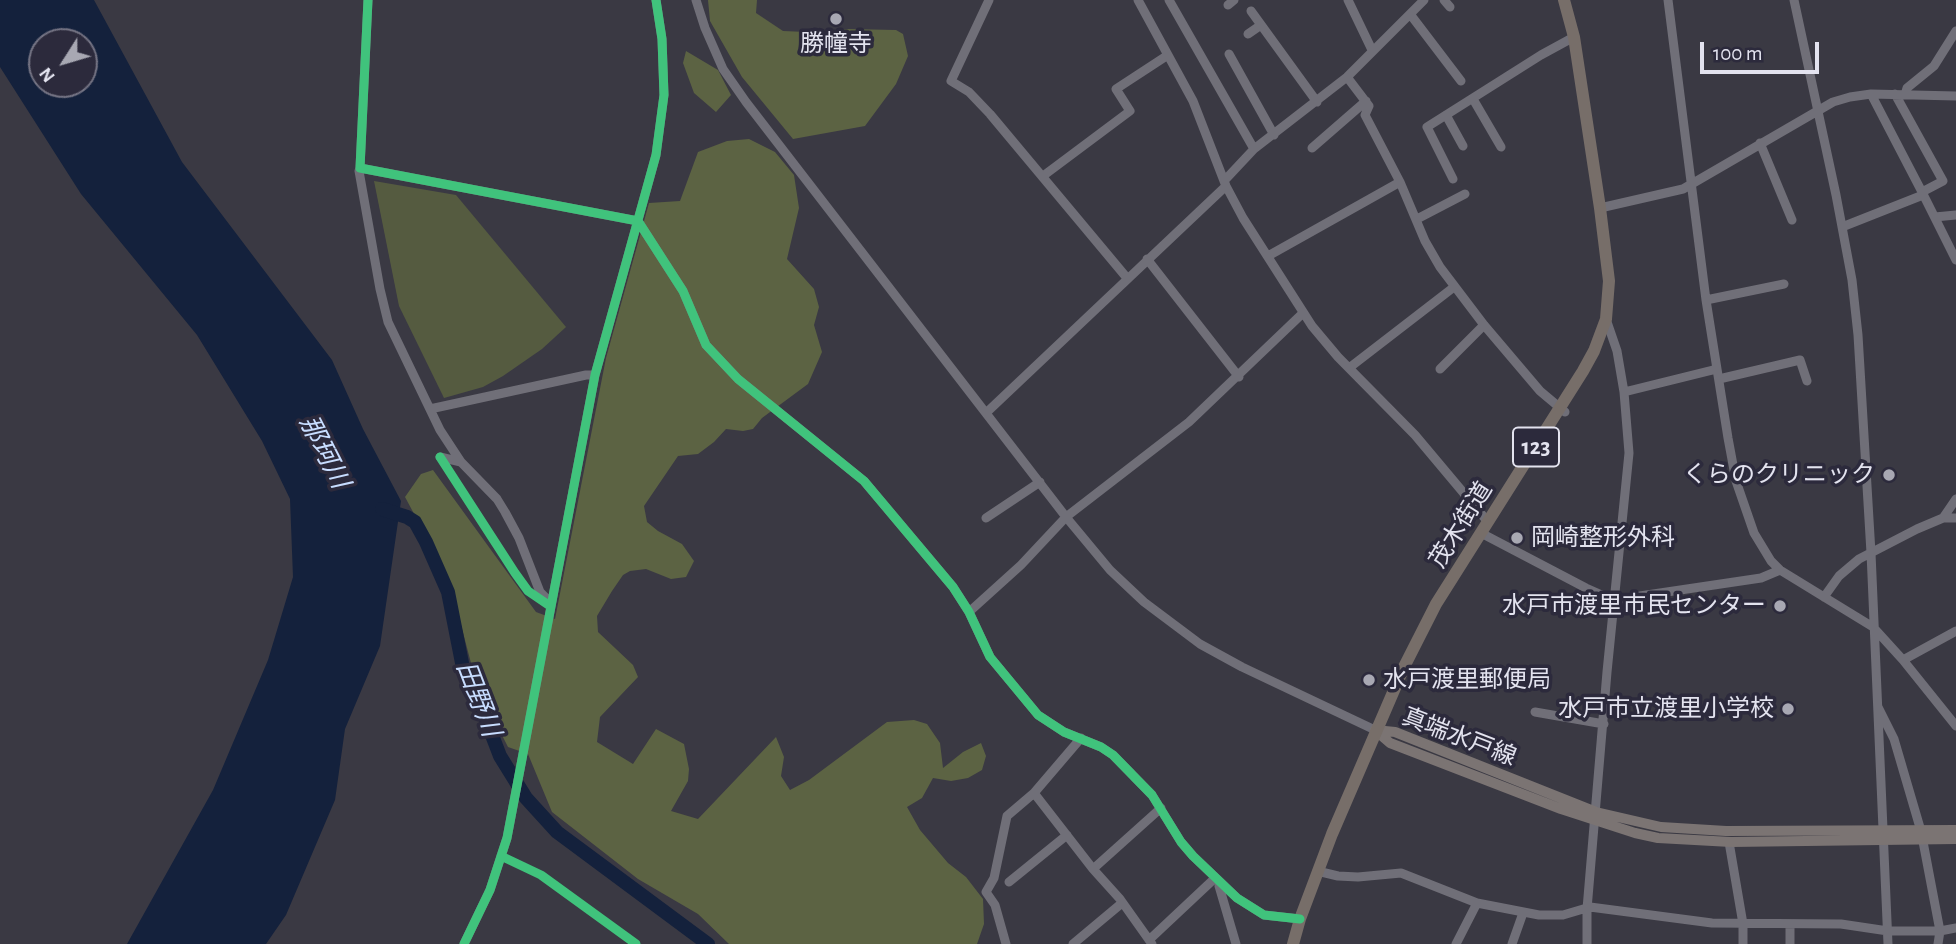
<!DOCTYPE html>
<html>
<head>
<meta charset="utf-8">
<style>
  body { margin:0 }
  #map { position:relative; width:1956px; height:944px; overflow:hidden; background:#3a3943; font-family:"Alegreya Sans",sans-serif }
  canvas { display:block }
  .north { position:absolute; left:28px; top:28px; width:70px; height:70px; box-sizing:border-box; background:#2c2a3c; border:2px solid #757484; border-radius:50%; rotate:233deg; font-size:19px; font-weight:700; line-height:28px; text-align:center; color:#e3e3ef }
  .north::after { content:''; display:block; margin:auto; width:24px; height:32px; background:#a8a8b3; clip-path:polygon(50% 0,100% 100%,50% 72%,0 100%) }
  .scale { position:absolute; left:1700px; top:42px; width:119px; height:32px; box-sizing:border-box; border:4px solid #e3e3ef; border-top:0; padding-left:9px; font-size:21px; line-height:24px; white-space:nowrap; color:#e3e3ef; -webkit-text-stroke:5px #2c2a3c; paint-order:stroke }
</style>
</head>
<body>
<div id="map">
<canvas width="1956" height="944"></canvas>
<div class="north">N</div>
<div class="scale">100 m</div>
</div>
<script>
const ctx = document.querySelector('canvas').getContext('2d');
ctx.lineJoin = 'round';
function fillPath(path, color) {
  ctx.fillStyle = color;
  ctx.fill(path, 'evenodd');
}
function shape(rows) {
  const path = new Path2D();
  for (const r of rows) {
    path.moveTo(r[0], r[1]);
    for (let i = 2; i < r.length; i += 2) path.lineTo(r[i], r[i + 1]);
  }
  return path;
}
function trace(path, color, width, dash) {
  ctx.strokeStyle = color;
  ctx.lineWidth = width;
  ctx.lineCap = dash ? 'butt' : 'round';
  ctx.setLineDash(dash || []);
  ctx.stroke(path);
}
function drawText(font, color, halo, rows, align = 'center') {
  ctx.font = font + ' "Alegreya Sans","Noto Sans JP",sans-serif';
  ctx.lineWidth = 7;
  ctx.setLineDash([]);
  ctx.textBaseline = 'middle';
  ctx.strokeStyle = halo;
  ctx.fillStyle = color;
  for (const [text, x, y, turn = 0] of rows) {
    ctx.save();
    ctx.translate(x, y);
    ctx.rotate((+turn || 0) * Math.PI / 180);
    ctx.textAlign = isNaN(turn) ? turn : align;
    if (halo) ctx.strokeText(text, 0, 0);
    ctx.fillText(text, 0, 0);
    ctx.restore();
  }
}
fillPath(shape([
  [374,181,456,195,566,327,542,349,503,376,483,387,444,398,399,306]
]), '#555b40');
fillPath(shape([
  [708,0,757,0,756,13,783,31,806,32,848,29,896,30,903,34,908,56,896,84,865,126,793,139,742,77,710,21],
  [686,51,718,70,731,95,716,112,694,93,683,63],
  [749,139,775,152,794,175,799,208,787,259,814,289,819,307,814,325,822,352,808,384,762,418,753,429,743,431,726,429,714,442,698,454,678,456,644,506,647,522,658,531,682,544,694,561,686,577,671,579,646,569,630,571,623,575,612,591,597,616,598,632,633,665,638,677,600,717,597,742,633,764,656,729,684,744,689,769,688,781,671,811,698,819,776,737,784,757,781,776,790,790,809,780,887,722,914,720,927,724,940,743,943,768,963,752,981,743,986,756,982,770,968,778,951,781,933,778,922,798,907,807,920,830,948,863,966,877,983,899,984,924,977,944,729,944,698,914,638,879,552,812,528,754,508,747,477,686,449,579,405,497,421,474,433,470,536,612,555,619,606,358,649,203,680,201,698,152,727,141]
]), '#5c6343');
fillPath(shape([
  [0,0,94,0,182,162,332,360,363,429,401,501,380,646,345,729,335,800,286,915,266,944,127,944,213,790,268,660,293,577,290,499,262,441,197,335,81,194,0,67],
  [42,42,84,42,84,84,42,84]
]), '#14213c');
trace(shape([
  [382,509,407,517,415,522,426,542,448,592,464,673,477,696,500,756,526,798,557,832,708,944]
]), '#14213c', 14);
trace(shape([
  [368,0,360,168,638,221,683,291,706,345,738,379,864,481,953,587,969,612,990,657,1038,715,1064,732,1101,747,1113,755,1152,795,1181,842,1193,856,1237,898,1264,915,1300,919],
  [696,0,705,28,723,69,746,102,1066,517,1110,570,1144,602,1200,644,1242,667,1375,730],
  [989,0,951,81,969,92,990,114,1127,278],
  [1138,0,1193,101,1226,186,1243,218,1312,326,1338,357,1415,435,1488,522],
  [1169,0,1254,149],
  [1348,0,1372,50],
  [1444,0,1450,7],
  [1668,0,1706,300,1728,438,1736,481,1754,533,1771,561,1780,570,1873,627,1903,660,1956,726],
  [1794,0,1836,195,1852,280,1858,335,1871,553,1888,944],
  [1228,5,1234,0],
  [1251,11,1317,102],
  [1410,14,1461,81],
  [1248,34,1261,25],
  [1229,54,1274,135],
  [1347,77,1369,106,1365,115,1400,182,1425,241,1440,267,1484,325,1540,391,1565,412],
  [1871,94,1922,192],
  [1895,94,1943,181,1922,192,1956,260],
  [1905,95,1907,88,1934,66,1956,31],
  [1473,99,1501,147],
  [1446,115,1463,146],
  [1760,143,1792,220],
  [1312,148,1366,101],
  [360,168,359,171,380,289,388,322,440,430,461,462,440,457],
  [1043,176,1130,111,1116,89,1168,55],
  [1453,179,1427,127,1541,55,1574,37],
  [1224,181,1254,149,1347,77,1424,0],
  [1600,208,1683,189,1833,102,1850,97,1871,94,1956,96],
  [1935,217,1956,215],
  [1417,219,1465,194],
  [1842,227,1923,195],
  [1268,256,1400,182],
  [1147,259,1239,377],
  [1706,300,1784,284],
  [1349,368,1454,287],
  [1440,369,1484,325],
  [1719,379,1800,360,1807,381],
  [1624,392,1717,369],
  [430,409,586,375,595,375],
  [986,413,1226,186],
  [461,462,497,499,505,512,519,538,540,592,551,603],
  [986,518,1040,482],
  [1943,518,1956,499],
  [1481,533,1586,588,1613,600,1761,578,1780,570],
  [1824,597,1839,576,1859,559,1917,529,1943,518,1956,518],
  [969,612,1021,565,1066,517,1189,422,1303,313],
  [1903,660,1956,631],
  [1878,707,1894,739,1921,831,1940,931,1938,944],
  [1535,712,1604,724],
  [1081,738,1034,793,1093,869,1120,899,1152,944],
  [1729,842,1743,924,1743,944],
  [1093,869,1161,808],
  [1317,871,1338,876,1358,877,1401,873,1477,903,1539,915,1563,915,1590,907,1712,923,1841,924,1888,931,1940,931,1956,928],
  [1009,882,1067,835],
  [1221,884,1219,886,1236,944],
  [1149,940,1214,879],
  [464,944,490,890,507,838,595,375,656,155,664,95,662,39,656,0],
  [1006,944,995,905,986,892,994,878,1007,816,1034,793],
  [1073,944,1122,903],
  [1456,944,1477,903],
  [1512,944,1523,913],
  [1587,944,1587,909,1607,672,1629,453,1624,392,1617,351,1606,319],
  [1790,944,1790,924]
]), '#706f78', 9);
trace(shape([
  [1375,730,1390,743,1561,809,1635,833,1658,838,1731,842,1956,839],
  [1375,730,1395,732,1596,812,1661,827,1726,831,1956,830]
]), '#7b7473', 10);
trace(shape([
  [1293,944,1300,919,1332,834,1404,667,1436,604,1583,371,1594,351,1606,319,1609,281,1600,208,1574,37,1564,0]
]), '#776e69', 12);
trace(shape([
  [368,0,360,168,638,221,683,291,706,345,738,379,864,481,953,587,969,612,990,657,1038,715,1064,732,1101,747,1113,755,1152,795,1181,842,1193,856,1237,898,1264,915,1300,919],
  [440,457,515,573,528,591,550,606],
  [501,856,541,875,636,944],
  [464,944,490,890,507,838,595,375,656,155,664,95,662,39,656,0]
]), '#40c37c', 9);
for (const [x, y, r, color] of [
  [836,19,7,"#a8a8b3"],
  [1889,475,7,"#a8a8b3"],
  [1517,538,7,"#a8a8b3"],
  [1780,606,7,"#a8a8b3"],
  [1369,680,7,"#a8a8b3"],
  [1788,709,7,"#a8a8b3"]
]) {
  const dot = new Path2D();
  dot.arc(x, y, r, 0, 2 * Math.PI);
  ctx.fillStyle = color;
  ctx.fill(dot);
  trace(dot, '#2c2a3c', 2.5);
}
for (const [x, y, w] of [
  [1536,447,46]
]) {
  const box = new Path2D();
  box.roundRect(x - w / 2, y - 19.5, w, 39, 5);
  ctx.fillStyle = '#2c2a3c';
  ctx.fill(box);
  trace(box, '#e3e3ef', 2);
}
drawText('bold 23px', '#e3e3ef', null, [
  ["123",1536,447]
]);
drawText('24px', '#e3e3ef', '#2c2a3c', [
  ["勝幢寺",836,44,"center"],
  ["くらのクリニック",1875,475],
  ["岡崎整形外科",1531,538,"left"],
  ["水戸市渡里市民センター",1766,606],
  ["水戸渡里郵便局",1383,680,"left"],
  ["水戸市立渡里小学校",1774,709]
], 'right');
drawText('24px', '#e3e3ef', '#2c2a3c', [
  ["茂木街道",1461,525,-58],
  ["真端水戸線",1459,737,21]
]);
drawText('italic 26px', '#c8ddff', '#2c2a3c', [
  ["那珂川",324,452,63],
  ["田野川",478,699,69]
]);
</script>
</body>
</html>
